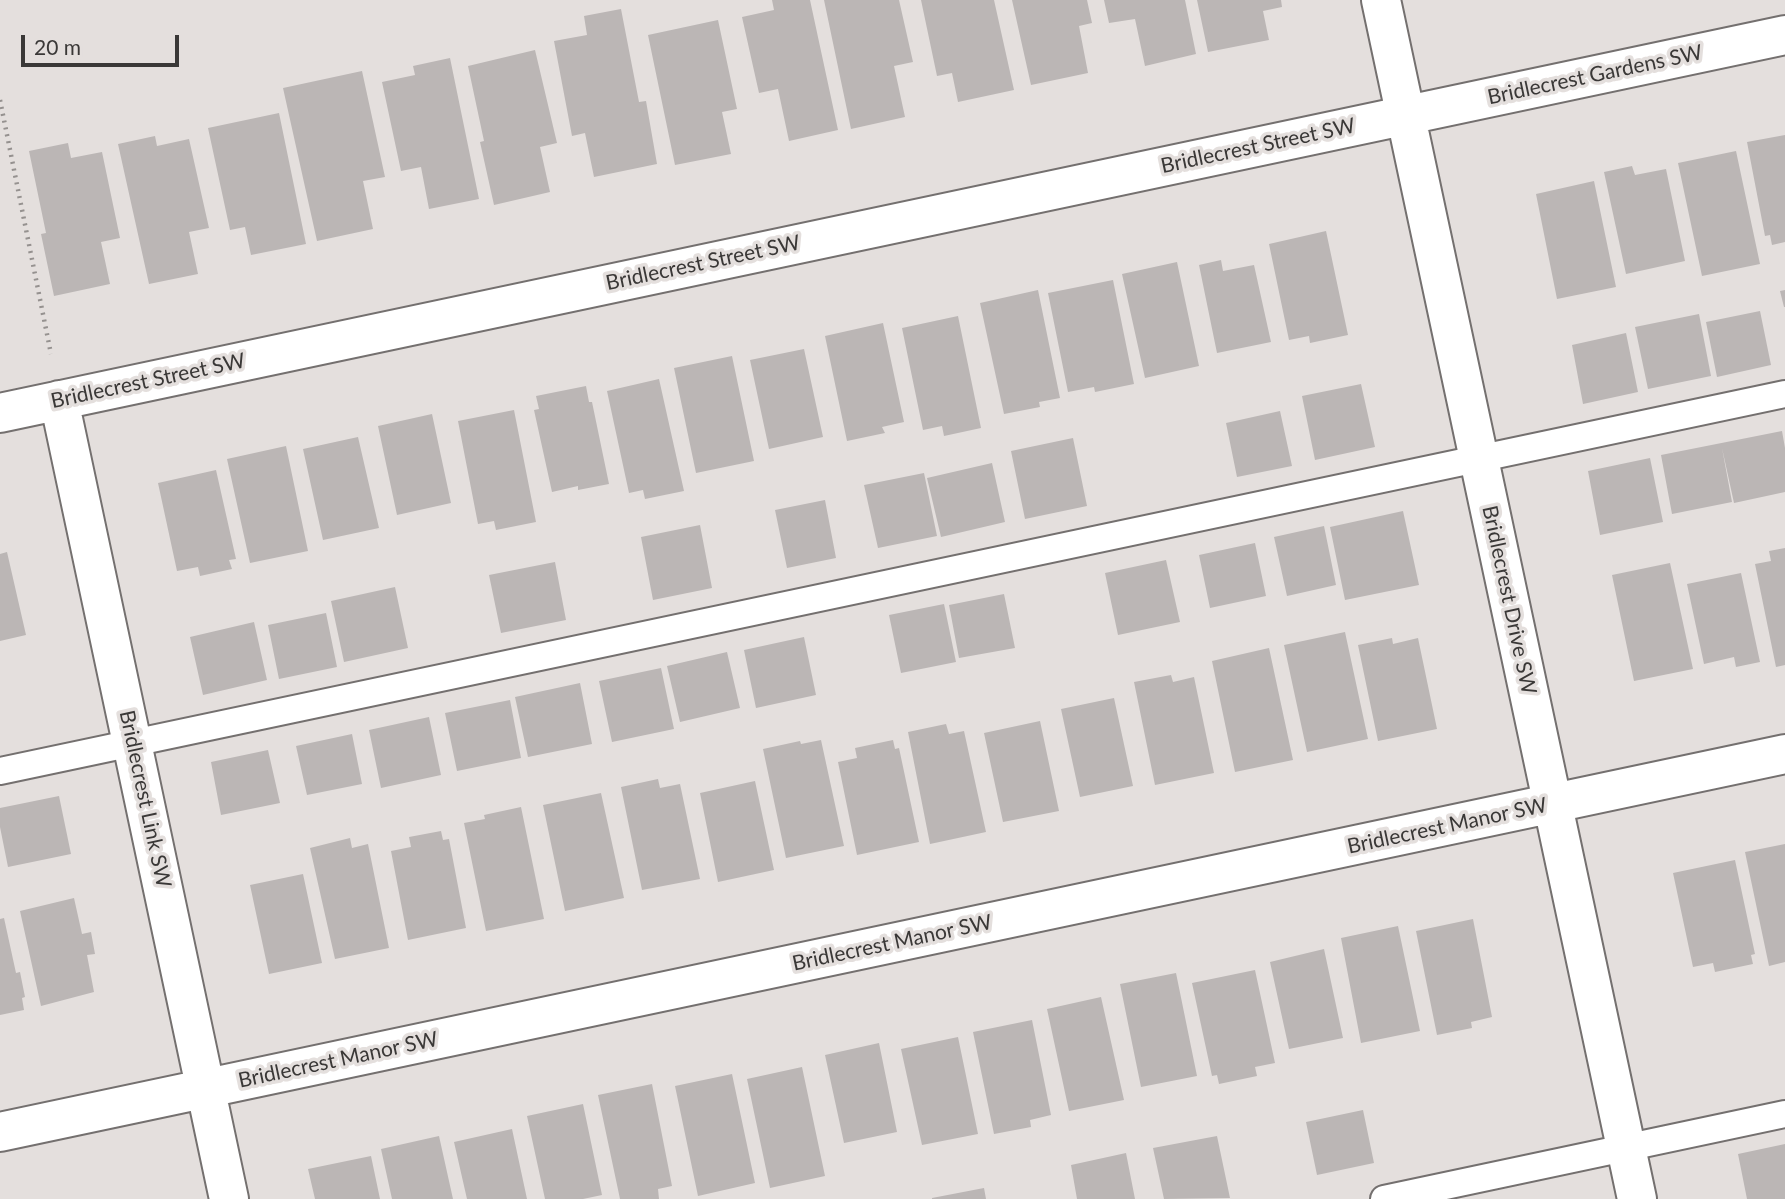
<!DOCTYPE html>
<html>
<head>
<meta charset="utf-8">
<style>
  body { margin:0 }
  #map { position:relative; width:1785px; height:1199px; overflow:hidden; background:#e4dfdd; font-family:Lato,sans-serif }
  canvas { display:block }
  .scale { position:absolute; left:21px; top:35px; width:158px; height:32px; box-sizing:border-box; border:4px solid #3a3837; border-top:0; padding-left:9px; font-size:21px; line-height:24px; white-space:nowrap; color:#3a3837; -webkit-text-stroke:5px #e4dfdd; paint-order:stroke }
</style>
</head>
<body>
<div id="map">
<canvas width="1785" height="1199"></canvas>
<div class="scale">20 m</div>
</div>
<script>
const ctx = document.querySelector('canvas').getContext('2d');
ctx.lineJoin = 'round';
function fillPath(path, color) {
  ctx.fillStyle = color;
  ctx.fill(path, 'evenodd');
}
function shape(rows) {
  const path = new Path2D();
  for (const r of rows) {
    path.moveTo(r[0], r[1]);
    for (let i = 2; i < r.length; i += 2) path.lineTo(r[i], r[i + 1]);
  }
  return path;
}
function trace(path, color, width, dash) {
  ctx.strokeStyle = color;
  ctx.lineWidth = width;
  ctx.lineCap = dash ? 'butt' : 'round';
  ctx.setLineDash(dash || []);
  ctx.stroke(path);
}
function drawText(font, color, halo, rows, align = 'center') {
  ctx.font = font + ' Lato,sans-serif';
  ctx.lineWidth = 7;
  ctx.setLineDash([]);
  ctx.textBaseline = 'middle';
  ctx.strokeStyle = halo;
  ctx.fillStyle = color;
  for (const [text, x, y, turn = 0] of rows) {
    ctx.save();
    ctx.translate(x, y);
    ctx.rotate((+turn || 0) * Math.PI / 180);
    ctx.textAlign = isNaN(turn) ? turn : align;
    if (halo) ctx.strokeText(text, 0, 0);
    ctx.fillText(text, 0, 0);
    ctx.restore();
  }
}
fillPath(shape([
  [772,0,810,0,838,130,789,141,778,89,759,93,742,17,774,10],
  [824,0,899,0,913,62,894,66,905,117,851,129],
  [921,0,994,0,1014,90,958,102,952,73,937,76],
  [1012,0,1087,0,1092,23,1079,26,1088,73,1031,85],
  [1104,0,1185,0,1196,54,1145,66,1135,19,1109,23],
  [1197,0,1281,0,1282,7,1263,11,1269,40,1208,52],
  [621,9,639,102,646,101,657,164,594,177,585,133,572,136,554,41,587,35,584,16],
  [718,20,737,109,722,112,731,154,675,165,648,35],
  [535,50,557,143,540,147,550,192,494,205,480,142,484,141,468,66],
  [450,58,479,199,429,209,421,167,401,171,382,82,415,75,413,66],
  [362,71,385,177,363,181,373,229,317,241,283,88],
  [279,113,306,244,251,255,245,227,230,230,208,128],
  [1785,135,1785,242,1772,245,1770,235,1765,236,1747,142],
  [155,136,157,146,189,139,209,228,189,232,198,274,149,284,118,144],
  [68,143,71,158,102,152,120,238,101,242,110,284,54,296,41,234,46,233,29,151],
  [1736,151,1760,264,1702,276,1678,163],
  [1632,166,1635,175,1666,169,1685,261,1626,274,1604,172],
  [1594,181,1616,287,1557,299,1536,194],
  [1326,231,1348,335,1310,343,1309,336,1289,340,1269,244],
  [1221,260,1223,271,1254,265,1271,342,1217,353,1199,265],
  [1177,262,1199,366,1145,378,1122,274],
  [1113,280,1134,384,1095,392,1094,387,1068,392,1048,293],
  [1038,290,1060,398,1039,402,1040,407,1004,414,980,303],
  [1785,290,1785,307,1784,307,1780,291],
  [1760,311,1771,365,1717,377,1706,322],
  [1699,314,1711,376,1648,389,1635,327],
  [958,316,981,428,944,436,942,426,923,430,902,328],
  [883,323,904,422,882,427,885,433,847,441,825,336],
  [1626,333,1638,392,1583,404,1572,345],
  [804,349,823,437,769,449,750,360],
  [732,356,754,461,696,473,674,368],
  [659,379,684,491,645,499,643,490,629,493,607,391],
  [1361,384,1375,447,1315,460,1302,396],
  [586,386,589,402,592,402,609,484,578,490,578,486,552,492,534,410,539,409,536,396],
  [514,410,536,522,496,530,494,521,478,524,458,421],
  [1280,411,1292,466,1237,477,1226,423],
  [432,414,451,503,397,515,378,426],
  [1782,431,1785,448,1785,492,1734,503,1722,448,1732,502,1672,514,1661,455],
  [358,437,379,528,323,540,303,449],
  [1073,438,1087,506,1025,519,1011,451],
  [286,446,308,551,250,563,227,459],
  [1650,458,1663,522,1600,535,1588,471],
  [992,463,1005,522,941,537,927,478],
  [216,470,236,559,229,560,232,569,200,576,198,567,177,571,158,483],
  [924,473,937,536,878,548,864,485],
  [825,500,836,558,787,568,775,510],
  [1403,511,1419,585,1345,600,1330,527],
  [700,525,712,588,653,600,641,537],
  [1324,526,1336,585,1287,596,1274,537],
  [1255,543,1266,596,1210,608,1199,555],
  [1785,548,1785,665,1776,667,1755,564,1771,561,1769,551],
  [7,552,26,635,0,641,0,554],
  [1166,560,1180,622,1118,635,1105,573],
  [555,562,566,620,501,633,489,575],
  [1670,563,1693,669,1634,681,1612,575],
  [1741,573,1760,662,1736,667,1734,657,1704,664,1687,584],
  [395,587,408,648,344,662,331,601],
  [1004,594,1015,648,959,658,949,605],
  [944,604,956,662,901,673,889,615],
  [326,613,337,667,279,679,268,625],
  [254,622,267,680,203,695,190,637],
  [1345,632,1368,739,1307,752,1284,645],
  [804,637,816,695,756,708,744,650],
  [1392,638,1393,644,1418,638,1437,729,1378,741,1358,645],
  [1269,648,1293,760,1235,772,1212,661],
  [727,652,740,708,680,722,667,666],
  [661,668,674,729,612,742,599,681],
  [1171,675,1173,682,1194,677,1214,773,1155,785,1134,682],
  [580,683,592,744,528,757,515,697],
  [1114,698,1133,786,1080,797,1061,709],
  [510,700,521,758,457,771,445,713],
  [429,717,441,775,381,788,369,730],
  [1040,721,1059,811,1003,822,984,733],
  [946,724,949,734,964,731,986,832,930,844,908,732],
  [352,734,362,784,307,795,296,746],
  [821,740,844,846,786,858,763,749,800,741,801,744],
  [893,740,895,749,899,748,919,842,857,855,838,762,857,758,855,748],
  [268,750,280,803,221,815,211,762],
  [658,779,660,788,680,784,700,879,642,890,621,787],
  [755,781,774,870,718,882,700,793],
  [601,793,624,898,565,911,543,805],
  [59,796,71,854,8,867,0,827,0,808],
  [521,807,544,919,486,931,464,823,485,819,484,815],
  [441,831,443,840,449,839,466,928,408,940,391,851,411,847,409,837],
  [350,838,352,848,368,844,389,948,335,959,310,848],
  [1785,844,1785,962,1769,966,1745,852],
  [1735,860,1755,954,1751,955,1753,964,1715,972,1713,963,1693,967,1673,873],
  [303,874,322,963,269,974,250,885],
  [74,898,82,934,91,932,95,954,87,955,94,992,41,1006,20,911],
  [4,918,16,973,20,972,25,997,22,998,24,1010,0,1015,0,919],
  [1473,919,1492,1017,1471,1022,1472,1028,1437,1035,1416,931],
  [1398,926,1420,1031,1361,1043,1341,938],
  [1324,949,1343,1038,1289,1049,1270,962],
  [1255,970,1275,1063,1255,1067,1257,1076,1219,1084,1217,1075,1212,1076,1192,983],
  [1176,973,1197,1076,1141,1087,1120,984],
  [1101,997,1124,1100,1069,1111,1047,1009],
  [1032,1020,1051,1115,1030,1120,1031,1127,994,1134,973,1032],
  [958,1037,978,1134,922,1145,901,1049],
  [879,1043,897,1132,844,1143,825,1055],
  [802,1067,825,1176,770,1188,747,1079],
  [732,1074,755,1183,698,1196,675,1086],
  [652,1084,672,1186,658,1189,659,1199,620,1199,598,1095],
  [583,1104,602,1195,583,1199,545,1199,527,1116],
  [1363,1110,1374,1163,1317,1175,1306,1122],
  [512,1129,527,1199,467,1199,454,1142],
  [439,1136,453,1199,392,1199,381,1149],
  [1217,1136,1230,1198,1164,1199,1153,1148],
  [1785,1144,1785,1199,1747,1199,1738,1154],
  [1126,1153,1135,1199,1077,1199,1071,1165],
  [371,1156,380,1199,315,1199,308,1169],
  [984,1188,986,1199,932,1199,932,1198]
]), '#bbb6b5');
const service = shape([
  [0,771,1785,394],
  [1384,1199,1785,1114]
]);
const minor = shape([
  [1381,0,1637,1199],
  [59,400,229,1199],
  [0,413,1785,35],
  [0,1132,1785,754]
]);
trace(service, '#74706f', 30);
trace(minor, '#74706f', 42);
trace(shape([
  [0,100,51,354]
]), '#95918f', 4.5, [2, 5]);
trace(service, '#fff', 26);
trace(minor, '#fff', 38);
drawText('21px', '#3a3837', '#e4dfdd', [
  ["Bridlecrest Gardens SW",1595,75,-12],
  ["Bridlecrest Street SW",1258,146,-12],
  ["Bridlecrest Street SW",703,263,-12],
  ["Bridlecrest Street SW",148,381,-12],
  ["Bridlecrest Drive SW",1509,600,78],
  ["Bridlecrest Link SW",145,799,78],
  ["Bridlecrest Manor SW",1447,826,-12],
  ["Bridlecrest Manor SW",892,943,-12],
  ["Bridlecrest Manor SW",338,1060,-12]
]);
</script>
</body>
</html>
